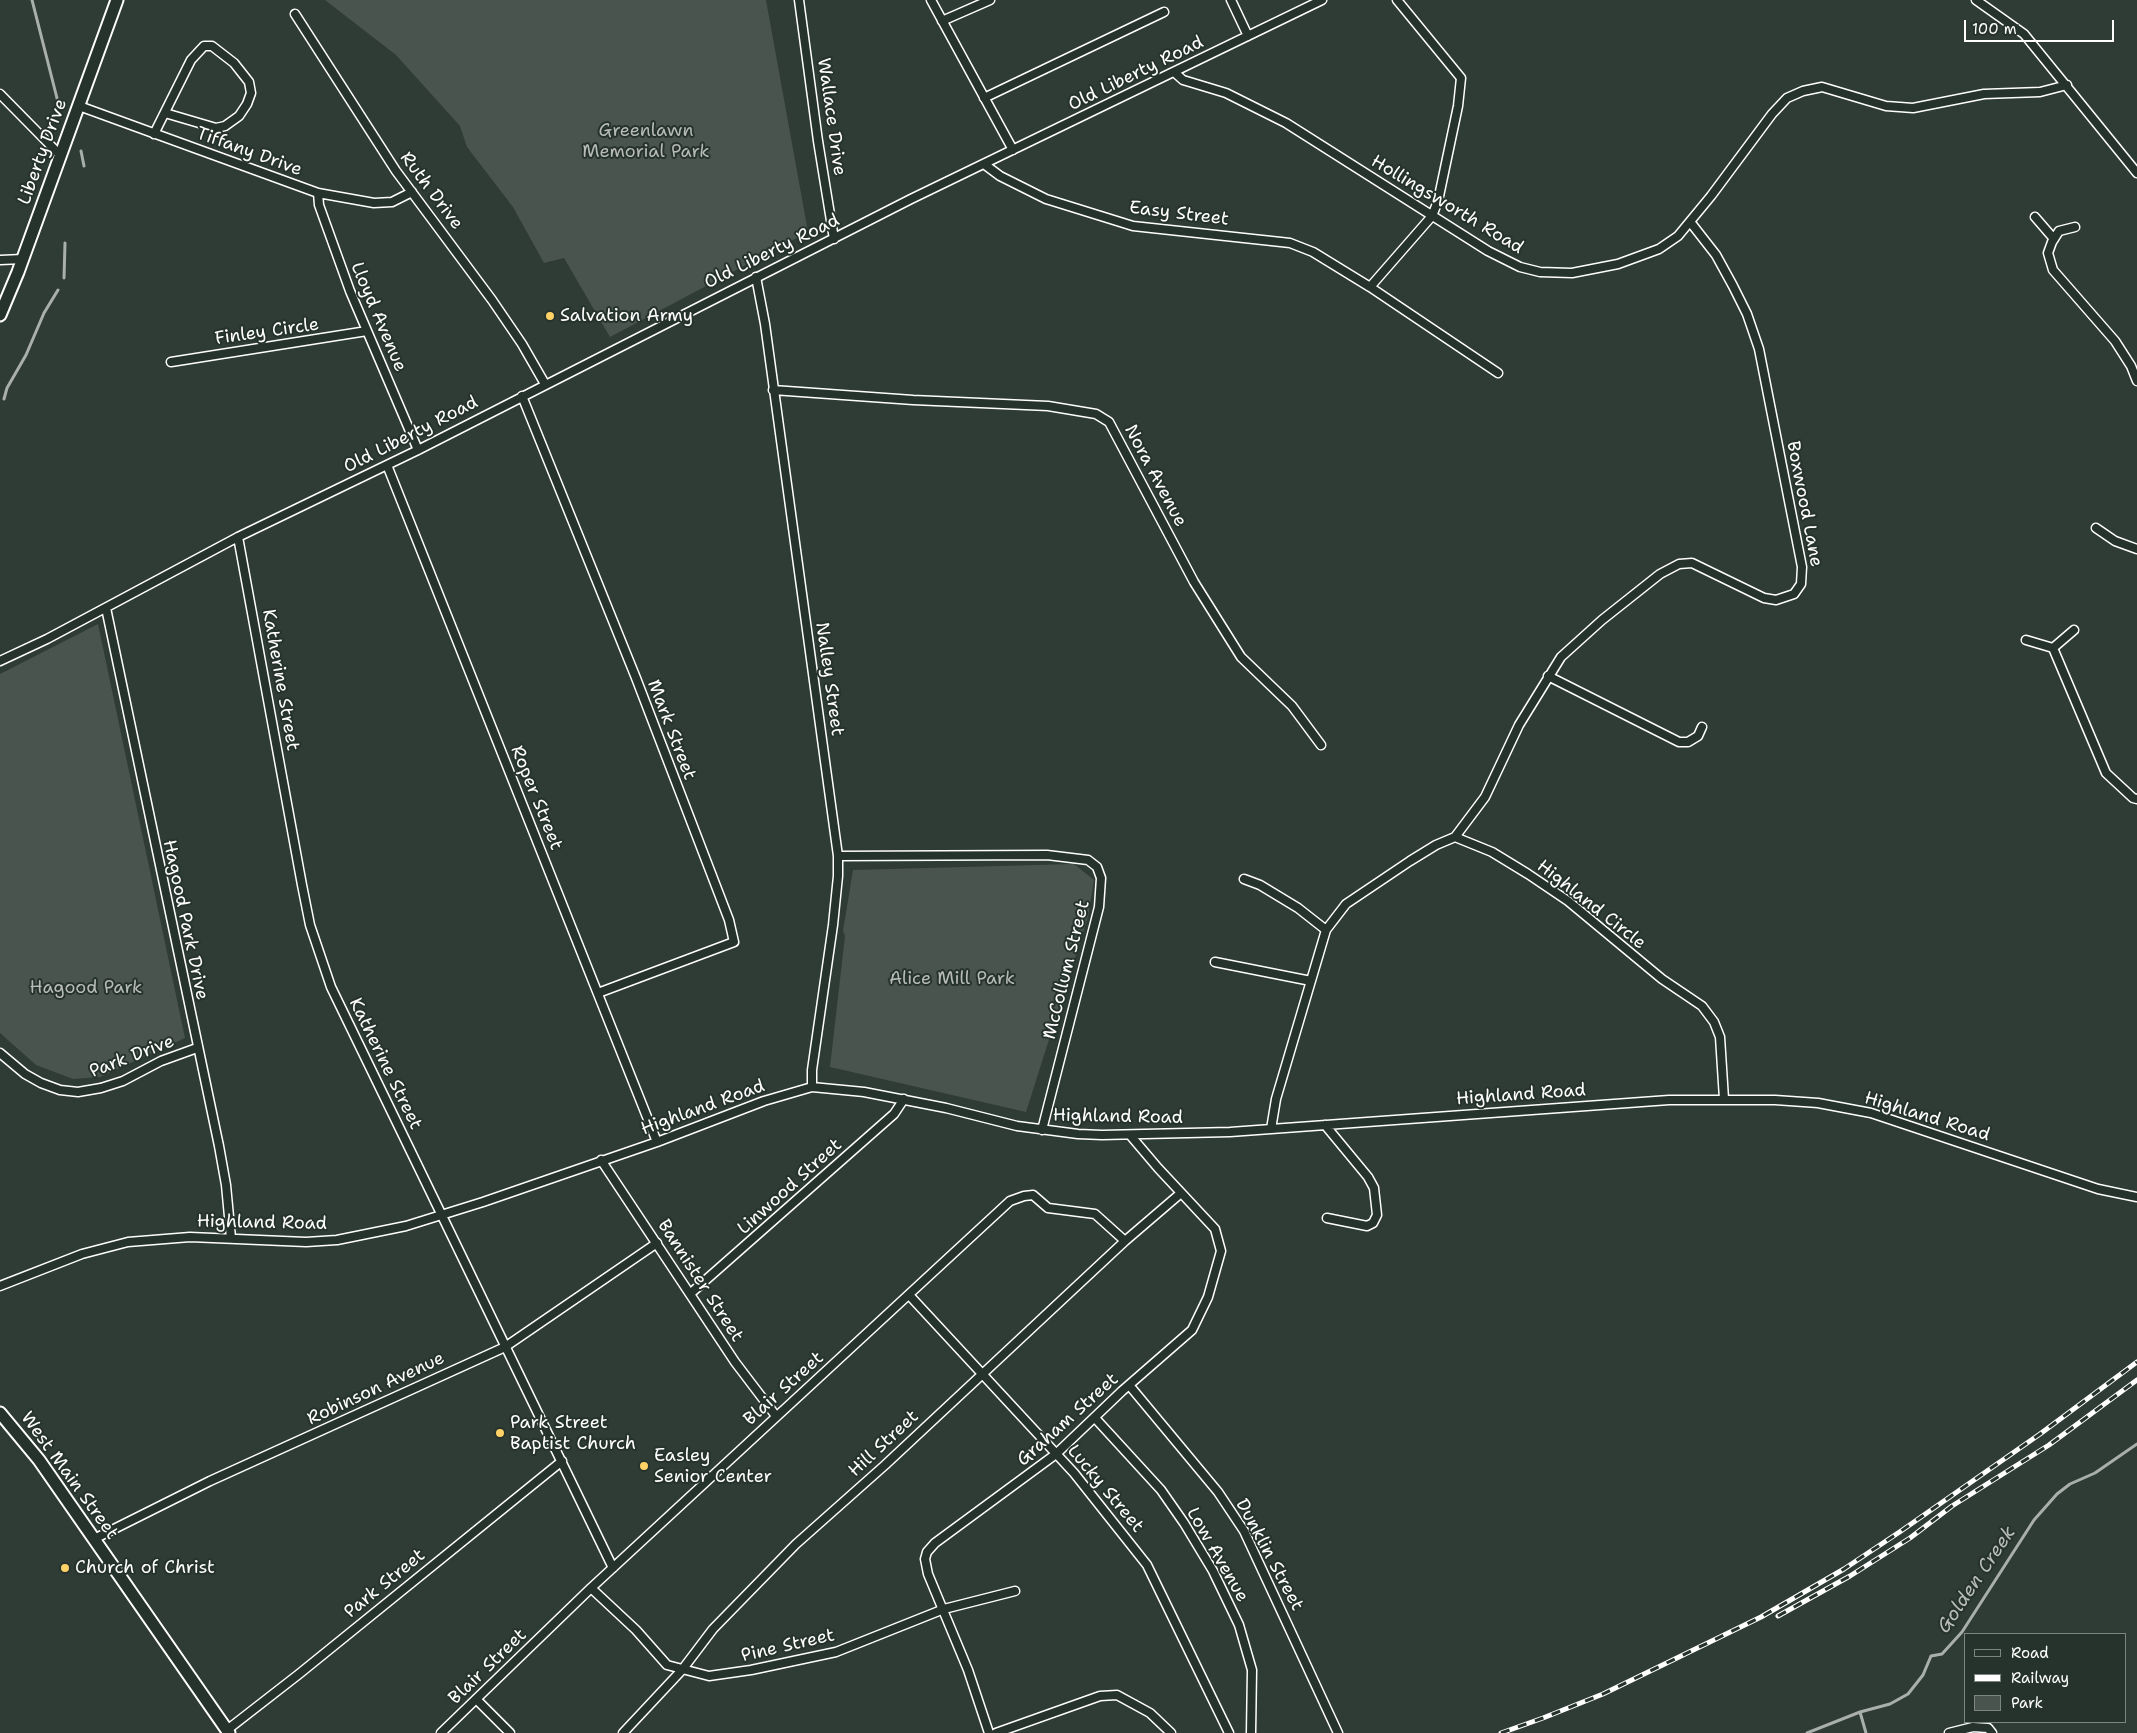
<!DOCTYPE html>
<html>
<head>
<meta charset="utf-8">
<style>
  body { margin:0 }
  #map { position:relative; width:2137px; height:1733px; overflow:hidden; background:#2f3b35; font-family:"Shantell Sans",sans-serif }
  canvas { display:block }
  .legend { position:absolute; left:1964px; top:1633px; width:162px; height:90px; box-sizing:border-box; background:#26332d; border:1px solid #7d8581; margin:0; padding:6px 9px; list-style:none; font-size:15px; color:#fff }
  .legend li { display:flex; align-items:center; gap:10px; height:25px }
  .legend b { width:25px; border:1px solid #7d8581 }
  .scale { position:absolute; left:1964px; top:20px; width:150px; height:22px; box-sizing:border-box; border:2px solid #fff; border-top:0; padding-left:6px; font-size:15px; line-height:18px; white-space:nowrap; color:#fff; -webkit-text-stroke:4px #26332d; paint-order:stroke }
</style>
</head>
<body>
<div id="map">
<canvas width="2137" height="1733"></canvas>
<ul class="legend">
<li><b style="height:6px;background:#26332d"></b>Road</li>
<li><b style="height:6px;background:#fff"></b>Railway</li>
<li><b style="height:14px;background:#4a544f"></b>Park</li>
</ul>
<div class="scale">100 m</div>
</div>
<script>
const ctx = document.querySelector('canvas').getContext('2d');
ctx.lineJoin = 'round';
function fillPath(path, color) {
  ctx.fillStyle = color;
  ctx.fill(path, 'evenodd');
}
function shape(rows) {
  const path = new Path2D();
  for (const r of rows) {
    path.moveTo(r[0], r[1]);
    for (let i = 2; i < r.length; i += 2) path.lineTo(r[i], r[i + 1]);
  }
  return path;
}
function trace(path, color, width, dash) {
  ctx.strokeStyle = color;
  ctx.lineWidth = width;
  ctx.lineCap = dash ? 'butt' : 'round';
  ctx.setLineDash(dash || []);
  ctx.stroke(path);
}
function drawText(font, color, halo, rows, align = 'center') {
  ctx.font = font + ' "Shantell Sans",sans-serif';
  ctx.lineWidth = 4;
  ctx.setLineDash([]);
  ctx.textBaseline = 'middle';
  ctx.strokeStyle = halo;
  ctx.fillStyle = color;
  for (const [text, x, y, turn = 0] of rows) {
    ctx.save();
    ctx.translate(x, y);
    ctx.rotate((+turn || 0) * Math.PI / 180);
    ctx.textAlign = isNaN(turn) ? turn : align;
    if (halo) ctx.strokeText(text, 0, 0);
    ctx.fillText(text, 0, 0);
    ctx.restore();
  }
}
fillPath(shape([
  [325,0,766,0,808,232,610,337,564,258,544,263,513,207,467,147,460,126,396,55],
  [98,624,185,1038,100,1077,73,1079,36,1065,0,1033,0,674],
  [1074,864,1094,880,1088,917,1026,1112,830,1067,845,936,843,931,853,870]
]), '#4a544f');
trace(shape([
  [32,0,59,106],
  [81,151,84,166],
  [64,278,65,243],
  [4,399,7,388,26,355,44,313,58,290],
  [1860,1712,1866,1733],
  [1807,1733,1860,1712,1890,1704,1908,1694,1923,1675,1931,1656,1942,1654,1962,1632,2034,1520,2057,1494,2070,1484,2095,1473,2137,1444]
]), '#a9afac', 3);
const minor = shape([
  [799,0,818,141,834,239],
  [931,0,1013,150],
  [1231,0,1248,36],
  [1976,0,2024,34,2137,173],
  [295,14,396,171,492,300,522,344,545,384],
  [942,21,990,0],
  [1174,72,1183,80,1226,93,1286,123,1488,251,1520,267,1540,272,1572,273,1618,264,1659,249,1678,236,1711,196,1772,114,1787,98,1803,91,1822,87,1886,106,1913,108,1984,94,2040,92,2067,85],
  [0,94,61,156],
  [984,98,1164,12],
  [79,106,318,193,374,203,392,202,412,192],
  [154,134,191,60,204,46,212,46,234,63,249,82,251,93,247,104,239,116,225,126,216,128,165,113],
  [984,164,1000,176,1046,199,1133,226,1290,243,1313,252,1370,287,1498,373],
  [318,193,319,205,350,291,418,450],
  [2035,217,2054,239],
  [2075,227,2059,231,2052,242,2048,253,2053,270,2115,341,2131,366,2137,381],
  [0,260,23,259],
  [756,277,765,324,838,856,838,876,833,925,812,1070,812,1087],
  [1370,287,1432,216,1438,201,1458,106,1461,78,1397,0],
  [171,362,367,331],
  [773,390,913,400,1048,406,1096,414,1109,422,1194,582,1241,657,1292,706,1321,745],
  [522,396,636,678,729,920,734,942,598,993],
  [387,465,657,1142],
  [2096,528,2115,541,2137,549],
  [238,537,302,885,310,925,331,987,613,1568],
  [106,608,219,1146,226,1185,231,1238],
  [2026,640,2053,648,2106,773,2133,798,2137,799],
  [2053,648,2074,630],
  [0,661,47,639,238,537,418,450,911,199,1322,0],
  [1548,676,1679,742,1688,742,1698,736,1702,727],
  [1455,837,1485,797,1519,725,1561,657,1602,620,1660,574,1679,564,1692,563,1764,598,1776,600,1794,594,1801,584,1802,567,1759,349,1747,314,1733,286,1716,255,1691,223],
  [838,856,1047,855,1088,860,1097,867,1101,878,1099,907,1042,1130],
  [1244,879,1260,885,1298,908,1326,930],
  [1215,962,1311,981],
  [0,1053,25,1074,41,1083,60,1090,78,1092,101,1088,123,1081,161,1061,197,1048],
  [1325,1125,1368,1177,1374,1188,1377,1215,1373,1223,1367,1226,1327,1218],
  [1271,1129,1276,1099,1326,930,1346,904,1410,861,1436,845,1455,837,1492,852,1528,874,1568,901,1662,979,1702,1006,1714,1022,1720,1037,1724,1099],
  [601,1160,735,1362,776,1416],
  [0,1286,82,1254,128,1242,190,1237,306,1242,337,1240,406,1226,483,1202,657,1142,764,1101,812,1087,864,1092,946,1108,1017,1126,1078,1134,1102,1135,1230,1132,1669,1100,1775,1100,1818,1103,1871,1113,2098,1189,2137,1197],
  [691,1293,894,1114,904,1099],
  [910,1296,1074,1473,1147,1565,1229,1733],
  [1129,1385,1218,1492,1244,1531,1338,1733],
  [1095,1418,1161,1490,1184,1523,1213,1571,1239,1625,1252,1670,1251,1733],
  [94,1539,210,1481,505,1347,657,1243],
  [591,1588,636,1630,667,1665,709,1676,751,1670,836,1652,944,1609,1015,1591],
  [476,1699,510,1733],
  [227,1730,299,1674,562,1461],
  [441,1733,591,1588,1010,1201,1024,1196,1033,1195,1048,1208,1095,1214,1125,1241],
  [623,1733,682,1670,713,1629,796,1544,885,1465,1125,1241,1181,1193],
  [989,1733,968,1670,928,1574,925,1559,927,1552,935,1543,1056,1454,1122,1391,1192,1330,1208,1297,1221,1251,1215,1229,1158,1168,1130,1135],
  [996,1733,1100,1696,1117,1695,1150,1713,1171,1733],
  [1949,1733,1973,1727,1988,1728,1992,1733]
]);
const secondary = shape([
  [0,315,18,272,117,0],
  [0,1413,39,1460,229,1733]
]);
trace(minor, '#fff', 11);
trace(secondary, '#fff', 15);
trace(minor, '#26332d', 8);
trace(secondary, '#26332d', 11);
const rail = shape([
  [1778,1616,1850,1576,1910,1538,1952,1506,2049,1445,2137,1380],
  [1501,1733,1543,1718,1603,1694,1761,1617,1844,1569,1901,1531,2040,1434,2137,1362]
]);
trace(rail, '#fff', 5);
trace(rail, '#26332d', 3, [9]);
for (const [x, y, r, color] of [
  [550,316,5,"#ffd166"],
  [500,1433,5,"#ffd166"],
  [644,1466,5,"#ffd166"],
  [65,1568,5,"#ffd166"]
]) {
  const dot = new Path2D();
  dot.arc(x, y, r, 0, 2 * Math.PI);
  ctx.fillStyle = color;
  ctx.fill(dot);
  trace(dot, '#26332d', 2);
}
drawText('18px', '#fff', '#26332d', [
  ["Old Liberty Road",1136,74,-26],
  ["Wallace Drive",831,117,82],
  ["Liberty Drive",43,152,-70],
  ["Tiffany Drive",249,152,20],
  ["Ruth Drive",431,191,53],
  ["Hollingsworth Road",1447,205,31],
  ["Easy Street",1179,214,7],
  ["Old Liberty Road",772,252,-26],
  ["Lloyd Avenue",378,317,67],
  ["Finley Circle",267,332,-8],
  ["Old Liberty Road",411,435,-27],
  ["Nora Avenue",1155,476,62],
  ["Boxwood Lane",1804,504,79],
  ["Nalley Street",829,679,82],
  ["Katherine Street",280,680,80],
  ["Mark Street",671,730,69],
  ["Roper Street",536,798,68],
  ["Highland Circle",1591,905,38],
  ["Hagood Park Drive",185,920,78],
  ["McCollum Street",1067,970,-76],
  ["Park Drive",132,1057,-21],
  ["Katherine Street",385,1064,64],
  ["Highland Road",1521,1095,-4],
  ["Highland Road",703,1108,-20],
  ["Highland Road",1118,1117,1],
  ["Highland Road",1927,1117,17],
  ["Linwood Street",790,1187,-42],
  ["Highland Road",262,1223,1],
  ["Bannister Street",700,1281,57],
  ["Robinson Avenue",376,1389,-25],
  ["Blair Street",784,1389,-42],
  ["Graham Street",1068,1420,-42],
  ["Hill Street",884,1444,-43],
  ["West Main Street",69,1476,54],
  ["Lucky Street",1105,1489,50],
  ["Low Avenue",1217,1555,60],
  ["Dunklin Street",1269,1555,62],
  ["Park Street",385,1584,-39],
  ["Pine Street",788,1646,-13],
  ["Blair Street",488,1667,-44]
]);
drawText('18px', '#b7bbb9', '#26332d', [
  ["Greenlawn",646,131],
  ["Memorial Park",646,152],
  ["Alice Mill Park",952,979],
  ["Hagood Park",86,988]
]);
drawText('18px', '#fff', '#26332d', [
  ["Salvation Army",560,316],
  ["Park Street",510,1423],
  ["Baptist Church",510,1444],
  ["Easley",654,1456],
  ["Senior Center",654,1477],
  ["Church of Christ",75,1568]
], 'left');
drawText('italic 19px', '#b8bcba', '#26332d', [
  ["Golden Creek",1977,1580,-56]
]);
</script>
</body>
</html>
